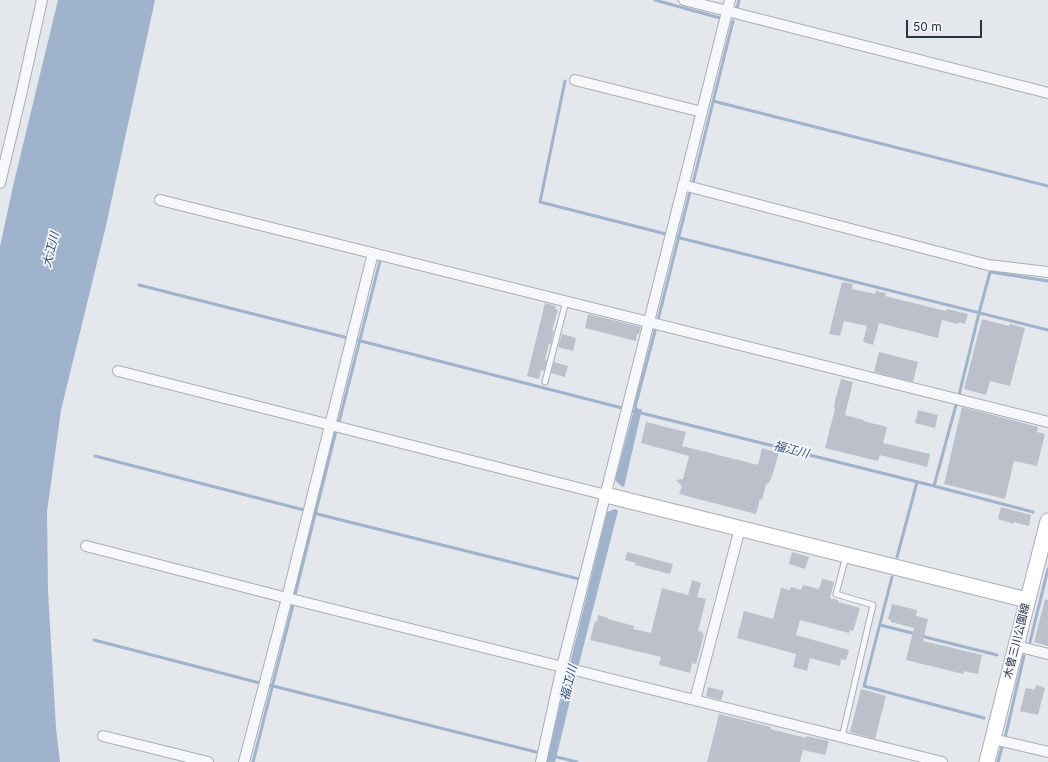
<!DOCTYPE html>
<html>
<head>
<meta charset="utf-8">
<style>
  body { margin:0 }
  #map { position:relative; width:1048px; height:762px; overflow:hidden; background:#e4e7ec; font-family:Inter,sans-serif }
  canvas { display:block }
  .scale { position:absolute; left:906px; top:20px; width:76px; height:18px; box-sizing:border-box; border:2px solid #2b3445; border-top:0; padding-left:5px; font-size:12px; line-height:14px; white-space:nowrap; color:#2b3445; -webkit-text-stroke:3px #f4f6f9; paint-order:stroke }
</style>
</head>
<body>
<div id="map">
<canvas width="1048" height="762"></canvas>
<div class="scale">50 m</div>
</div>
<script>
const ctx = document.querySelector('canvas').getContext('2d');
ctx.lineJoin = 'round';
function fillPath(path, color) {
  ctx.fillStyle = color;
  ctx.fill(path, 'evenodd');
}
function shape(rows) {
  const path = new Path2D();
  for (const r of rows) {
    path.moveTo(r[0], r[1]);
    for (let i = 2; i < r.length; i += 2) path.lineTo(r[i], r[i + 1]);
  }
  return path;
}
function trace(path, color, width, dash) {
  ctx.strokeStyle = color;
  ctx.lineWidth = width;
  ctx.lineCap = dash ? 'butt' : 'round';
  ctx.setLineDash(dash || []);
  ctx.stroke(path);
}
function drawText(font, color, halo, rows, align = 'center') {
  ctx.font = font + ' Inter,"Noto Sans JP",sans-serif';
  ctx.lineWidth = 3.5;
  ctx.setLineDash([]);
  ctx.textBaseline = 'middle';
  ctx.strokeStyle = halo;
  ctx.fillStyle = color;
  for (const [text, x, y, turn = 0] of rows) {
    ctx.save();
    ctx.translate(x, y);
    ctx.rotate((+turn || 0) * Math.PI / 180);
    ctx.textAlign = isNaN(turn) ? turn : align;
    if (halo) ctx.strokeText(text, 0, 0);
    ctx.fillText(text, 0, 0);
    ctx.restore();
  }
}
fillPath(shape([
  [58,0,155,0,105,230,61,410,47,512,48,591,56,728,60,762,0,762,0,247,13,186],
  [634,409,642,409,624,487,621,486,615,480],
  [615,509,618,511,579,664,555,762,546,762,607,512]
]), '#9fb4cc');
trace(shape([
  [655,0,720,18],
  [737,9,739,0],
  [565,81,540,202,666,234],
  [713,101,1048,186],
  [693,183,733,21],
  [676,237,1048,330],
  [139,285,348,338],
  [658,320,690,192],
  [357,340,622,408],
  [959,395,979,313,990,272,1048,281],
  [633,411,934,486,956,405],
  [638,411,635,407,655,331],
  [339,422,380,261],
  [95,456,304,510],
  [934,486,1033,512],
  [313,513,579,579],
  [897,557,917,482],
  [892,577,864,686,984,718],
  [295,595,336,431],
  [880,625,916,634],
  [921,636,997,655],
  [94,640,260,683],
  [1030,642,1048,569],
  [269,685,536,752],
  [1005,738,1024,656],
  [553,756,577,762],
  [253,762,293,605],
  [998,762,1002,747]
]), '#9fb4cc', 3);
fillPath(shape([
  [842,282,853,284,852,289,875,294,876,291,886,293,885,296,946,311,947,309,968,314,965,324,958,322,958,324,942,320,938,338,879,323,873,345,863,342,867,326,844,321,840,336,829,334],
  [545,303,556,306,555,309,558,310,552,331,554,331,551,344,549,344,545,359,547,360,544,371,541,370,539,379,527,376],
  [588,314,641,327,639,334,637,334,636,341,585,328],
  [982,319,1009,326,1010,324,1025,328,1010,386,990,381,986,395,964,389],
  [562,334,576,338,573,351,558,347],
  [879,352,918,362,913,382,874,372],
  [554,362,568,366,565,377,551,373],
  [841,379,853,382,845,415,864,420,863,421,887,427,883,443,930,454,927,467,880,455,878,461,825,448,835,409,834,408,835,401],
  [962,407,1038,427,1037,432,1045,434,1037,466,1014,461,1005,499,944,484],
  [918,410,938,415,935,428,915,423],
  [646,422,686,432,682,446,758,465,762,448,779,453,772,476,769,483,766,484,762,500,760,499,756,514,679,494,682,486,676,480,683,479,689,456,641,443],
  [1001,507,1031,515,1029,526,1014,522,1014,524,998,519],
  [627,552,673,564,670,574,635,565,636,563,625,560],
  [792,552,809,557,805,569,789,564],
  [822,579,834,582,830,598,838,600,838,602,860,608,853,631,850,630,849,633,800,620,796,635,849,650,846,660,841,659,840,666,810,658,807,671,793,667,796,654,737,638,744,611,773,619,781,588,790,590,791,587,801,590,803,585,819,589],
  [692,580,701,583,697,597,706,599,698,631,703,632,702,634,704,634,696,664,692,663,690,673,659,665,661,657,590,640,595,621,597,622,598,615,608,618,608,619,634,626,633,629,651,633,662,588,688,595],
  [1045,599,1048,600,1048,646,1034,642],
  [892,604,917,610,916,616,928,619,923,641,982,655,978,674,964,671,963,674,906,660,914,628,891,622,891,620,888,619],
  [1036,685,1045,688,1038,715,1020,711,1026,688,1035,690],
  [708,687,724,691,721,700,706,696],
  [861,689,886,696,875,739,850,732],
  [719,714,771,727,770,729,806,738,806,736,829,741,825,755,803,750,800,762,707,762]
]), '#bbc0ca');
const lane = shape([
  [545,382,566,301],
  [842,737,873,605,836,594,846,556]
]);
const street = shape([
  [684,0,1048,93],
  [575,80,702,112],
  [0,183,21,95,42,0],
  [683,185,988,265,1048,272],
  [160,200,1048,422],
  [118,371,606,495],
  [86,546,287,598,942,762],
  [1016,646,1048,654],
  [695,700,740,528],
  [103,736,208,762],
  [993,739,1048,752],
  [244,762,287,598,373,253],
  [541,762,562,667,730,0]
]);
const secondary = shape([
  [606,495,1027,600],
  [987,762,1016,646,1048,521]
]);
trace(lane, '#a9aeb7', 7);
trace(street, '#a9aeb7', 12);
trace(secondary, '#a9aeb7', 17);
trace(lane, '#f7f8fa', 5);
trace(street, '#f7f8fa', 10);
trace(secondary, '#fff', 15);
drawText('11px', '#2b3445', '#f4f6f9', [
  ["木曽三川公園線",1017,641,-76]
]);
drawText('italic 12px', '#34527a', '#f4f6f9', [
  ["大江川",51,250,-76],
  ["福江川",791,450,14],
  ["福江川",569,683,-76]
]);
</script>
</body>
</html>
